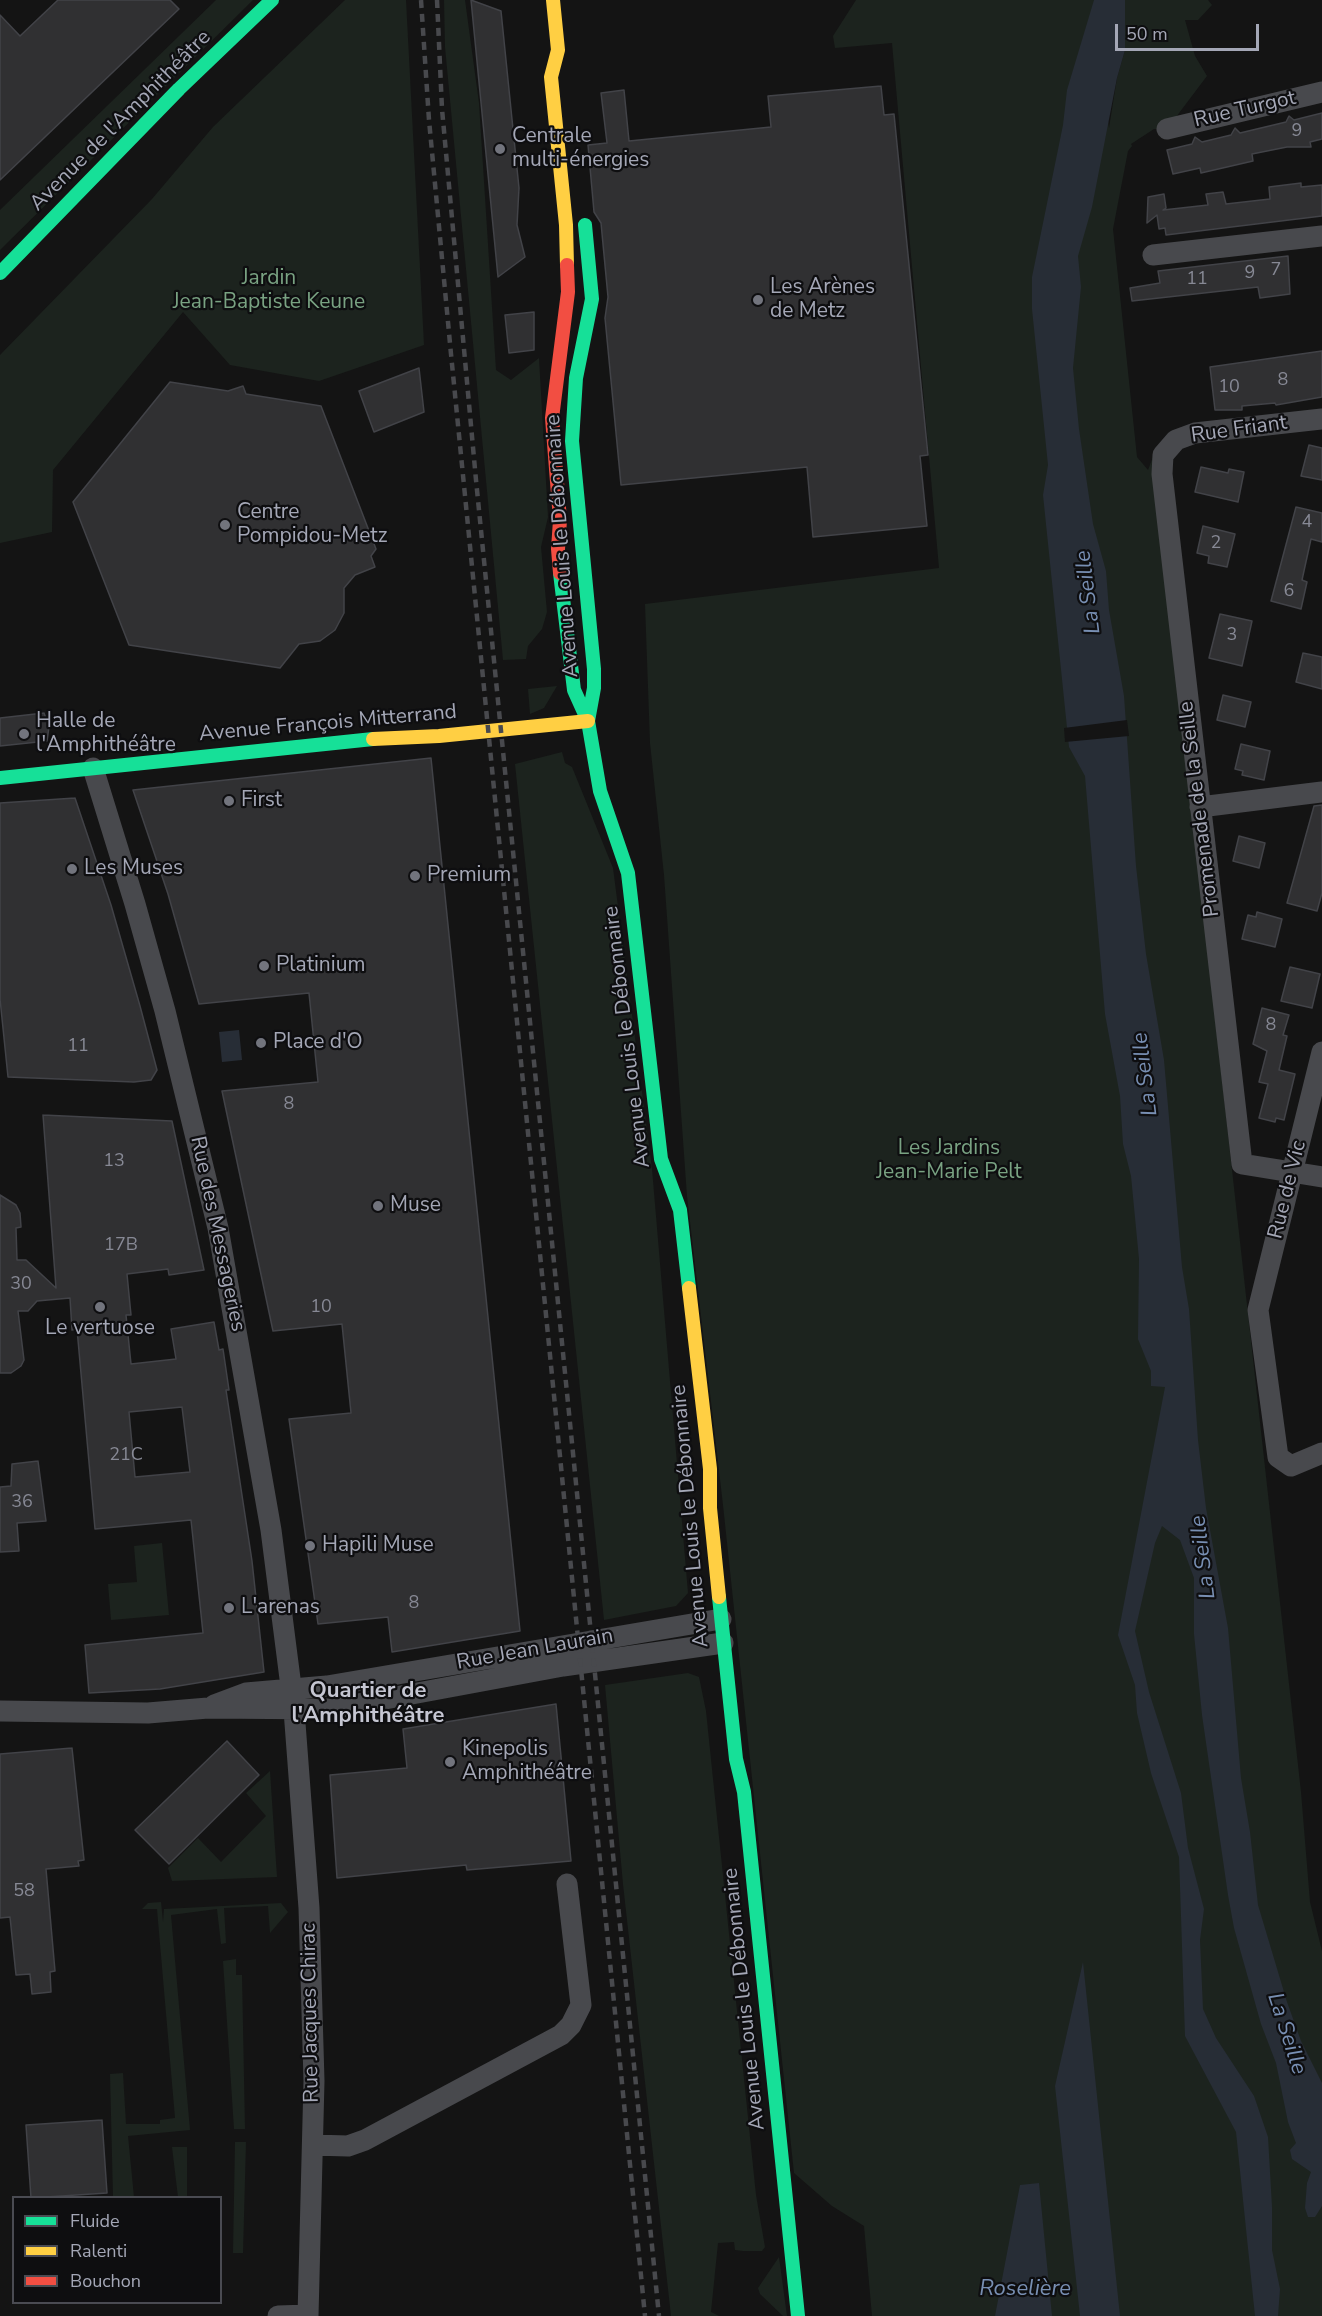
<!DOCTYPE html>
<html>
<head>
<meta charset="utf-8">
<style>
  body { margin:0 }
  #map { position:relative; width:1322px; height:2316px; overflow:hidden; background:#141414; font-family:"Nunito Sans",sans-serif }
  canvas { display:block }
  .legend { position:absolute; left:12px; top:2196px; width:210px; height:108px; box-sizing:border-box; background:#0e0e10; border:2px solid #4a4b52; margin:0; padding:8px 10px; list-style:none; font-size:18px; color:#a4a7b6 }
  .legend li { display:flex; align-items:center; gap:12px; height:30px }
  .legend b { width:30px; border:2px solid #4a4b52 }
  .scale { position:absolute; left:1115px; top:24px; width:144px; height:27px; box-sizing:border-box; border:3px solid #a4a7b6; border-top:0; padding-left:8px; font-size:18px; line-height:21px; white-space:nowrap; color:#a4a7b6; -webkit-text-stroke:4px #0e0e10; paint-order:stroke }
</style>
</head>
<body>
<div id="map">
<canvas width="1322" height="2316"></canvas>
<ul class="legend">
<li><b style="height:8px;background:#16e098"></b>Fluide</li>
<li><b style="height:8px;background:#ffcf43"></b>Ralenti</li>
<li><b style="height:8px;background:#f24e42"></b>Bouchon</li>
</ul>
<div class="scale">50 m</div>
</div>
<script>
const ctx = document.querySelector('canvas').getContext('2d');
ctx.lineJoin = 'round';
function fillPath(path, color) {
  ctx.fillStyle = color;
  ctx.fill(path, 'evenodd');
}
function shape(rows) {
  const path = new Path2D();
  for (const r of rows) {
    path.moveTo(r[0], r[1]);
    for (let i = 2; i < r.length; i += 2) path.lineTo(r[i], r[i + 1]);
  }
  return path;
}
function trace(path, color, width, dash) {
  ctx.strokeStyle = color;
  ctx.lineWidth = width;
  ctx.lineCap = dash ? 'butt' : 'round';
  ctx.setLineDash(dash || []);
  ctx.stroke(path);
}
function drawText(font, color, halo, rows, align = 'center') {
  ctx.font = font + ' "Nunito Sans",sans-serif';
  ctx.lineWidth = 4.5;
  ctx.setLineDash([]);
  ctx.textBaseline = 'middle';
  ctx.strokeStyle = halo;
  ctx.fillStyle = color;
  for (const [text, x, y, turn = 0] of rows) {
    ctx.save();
    ctx.translate(x, y);
    ctx.rotate((+turn || 0) * Math.PI / 180);
    ctx.textAlign = isNaN(turn) ? turn : align;
    if (halo) ctx.strokeText(text, 0, 0);
    ctx.fillText(text, 0, 0);
    ctx.restore();
  }
}
fillPath(shape([
  [216,0,253,0,0,250,0,210],
  [345,0,406,0,424,345,319,381,230,365,183,312,53,470,52,532,0,543,0,355,152,199,213,127],
  [444,0,465,0,479,103,496,370,511,380,539,358,548,517,541,547,547,612,542,629,528,646,526,659,503,660,445,47],
  [856,0,1094,0,1109,128,1117,78,1125,50,1125,0,1208,0,1212,5,1198,20,1185,20,1195,56,1207,76,1167,129,1154,129,1131,144,1132,146,1128,151,1113,229,1137,457,1148,470,1153,457,1301,1792,1310,1902,1322,1951,1322,2316,872,2316,864,2226,832,2206,794,2173,723,1505,687,1196,664,875,650,743,645,604,939,568,892,43,835,48,833,36],
  [557,686,544,708,530,714,528,689],
  [562,752,565,763,572,767,613,868,652,1169,688,1593,676,1606,604,1620,515,764],
  [162,1543,169,1615,111,1620,108,1584,137,1582,134,1546],
  [688,1673,699,1677,706,1711,756,2195,765,2247,762,2251,743,2251,735,2250,734,2242,718,2243,711,2312,719,2316,671,2316,623,1884,605,1685],
  [270,1771,277,1877,172,1881,168,1868,198,1838,221,1862,266,1816,246,1793],
  [161,1902,163,1922,164,1909,281,1903,288,1912,270,1933,268,1906,224,1908,226,1943,221,1944,217,1909,171,1915,190,2130,128,2136,134,2197,113,2197,110,2074,123,2073,126,2124,160,2124,160,2120,175,2118,157,1909,142,1909,148,1903],
  [236,1959,236,1975,242,1975,245,2129,234,2129,223,1961],
  [235,2142,246,2142,243,2253,233,2253],
  [172,2147,187,2147,187,2197,178,2197],
  [779,2257,787,2316,783,2316,760,2294,758,2288]
]), '#1c231e');
fillPath(shape([
  [1094,0,1125,0,1125,50,1117,78,1092,207,1078,256,1081,287,1073,368,1079,429,1093,524,1106,571,1109,610,1124,696,1136,866,1146,954,1164,1060,1182,1267,1189,1309,1198,1440,1206,1508,1228,1628,1241,1778,1250,1832,1258,1905,1287,2002,1301,2041,1322,2083,1322,2206,1315,2217,1308,2217,1305,2208,1307,2183,1311,2172,1292,2159,1290,2150,1296,2143,1288,2122,1276,2063,1261,2024,1234,1928,1228,1895,1202,1715,1194,1634,1194,1578,1180,1540,1162,1526,1155,1543,1135,1631,1149,1692,1181,1793,1188,1848,1204,1909,1200,1940,1203,2009,1216,2038,1254,2096,1268,2137,1272,2207,1272,2250,1280,2289,1278,2316,1255,2316,1236,2132,1185,2036,1179,1857,1151,1773,1137,1713,1135,1685,1118,1635,1165,1387,1151,1386,1151,1371,1138,1339,1139,1259,1131,1176,1123,1144,1120,1096,1105,1014,1085,776,1069,747,1043,495,1048,465,1032,309,1032,277,1063,125,1067,90],
  [239,1030,242,1060,222,1062,219,1032],
  [1083,1962,1120,2316,1080,2316,1055,2086],
  [1039,2183,1052,2316,995,2316,1020,2185]
]), '#272d36');
fillPath(shape([
  [1127,720,1129,736,1065,742,1064,728]
]), '#141414');
const building = shape([
  [58,0,170,0,179,9,0,180,0,15,20,36,58,0],
  [471,0,501,11,519,188,517,225,525,257,498,277,471,0],
  [881,86,884,115,894,114,928,455,920,456,927,526,813,537,807,467,621,485,605,318,608,297,601,223,594,212,588,145,607,143,601,93,624,90,629,141,771,127,768,96,881,86],
  [1322,113,1322,139,1310,142,1311,147,1287,147,1252,154,1253,161,1201,173,1200,168,1173,174,1167,150,1192,144,1195,137,1202,142,1231,135,1235,128,1240,133,1286,122,1289,116,1294,120,1322,113],
  [1301,183,1301,187,1322,185,1322,216,1166,235,1165,228,1159,229,1157,215,1147,223,1148,197,1164,194,1166,208,1163,210,1208,205,1206,194,1223,192,1226,204,1270,199,1269,187,1301,183],
  [1288,256,1290,294,1260,298,1258,287,1132,301,1130,288,1160,283,1158,271,1288,256],
  [534,312,534,350,509,353,505,315,534,312],
  [1322,351,1322,397,1276,405,1275,403,1242,406,1242,410,1215,410,1210,367,1322,351],
  [419,368,424,412,374,432,359,391,419,368],
  [170,382,228,391,243,386,246,394,321,406,376,549,371,556,375,567,355,575,344,588,344,613,335,630,320,641,299,644,280,668,129,645,73,502,170,382],
  [1309,445,1322,448,1322,480,1301,476,1309,445],
  [1201,467,1228,473,1229,469,1244,472,1238,502,1195,492,1201,467],
  [1296,507,1322,513,1322,542,1311,539,1302,580,1307,582,1301,609,1271,601,1296,507],
  [1203,526,1235,534,1227,567,1208,563,1209,556,1197,553,1203,526],
  [1220,614,1252,621,1242,666,1209,658,1220,614],
  [1303,653,1322,657,1322,689,1296,682,1303,653],
  [1223,695,1251,702,1245,727,1217,720,1223,695],
  [44,713,49,727,47,741,0,746,0,718,44,713],
  [1241,744,1270,751,1264,780,1242,775,1243,771,1235,769,1241,744],
  [431,758,520,1631,392,1652,388,1617,318,1624,289,1419,351,1413,342,1324,273,1331,222,1091,318,1082,309,993,199,1004,168,894,133,790,431,758],
  [75,798,111,905,140,1006,157,1070,151,1080,134,1082,8,1077,0,999,0,803,75,798],
  [1322,805,1322,893,1317,911,1287,903,1314,806,1322,805],
  [1239,836,1265,843,1259,868,1233,861,1239,836],
  [1257,912,1282,919,1275,947,1242,939,1248,915,1256,917,1257,912],
  [1290,967,1320,974,1312,1008,1281,1001,1290,967],
  [1262,1008,1289,1015,1283,1035,1287,1036,1279,1070,1295,1074,1284,1120,1276,1118,1275,1122,1259,1118,1268,1084,1259,1082,1267,1051,1253,1044,1262,1008],
  [43,1115,172,1121,204,1270,169,1275,168,1269,127,1274,131,1315,126,1315,131,1364,176,1359,171,1329,214,1322,219,1350,223,1349,229,1390,226,1390,252,1561,264,1672,160,1689,89,1693,85,1645,203,1633,191,1520,95,1529,77,1329,72,1330,70,1298,37,1301,28,1311,18,1311,24,1360,21,1366,11,1373,0,1373,0,1195,16,1205,20,1213,21,1227,16,1228,17,1260,26,1260,56,1288,43,1115],
  [182,1407,190,1472,135,1477,129,1412,182,1407],
  [38,1461,46,1521,17,1523,19,1551,0,1552,0,1487,11,1486,12,1464,38,1461],
  [556,1704,571,1861,467,1870,466,1865,337,1878,330,1775,407,1768,403,1729,556,1704],
  [227,1741,259,1775,169,1864,135,1830,227,1741],
  [72,1748,84,1860,78,1861,79,1866,46,1869,55,1971,50,1972,51,1992,32,1994,30,1974,16,1975,10,1917,0,1918,0,1754,72,1748],
  [102,2120,107,2193,31,2198,26,2125,102,2120]
]);
fillPath(building, '#303032');
trace(building, '#424348', 1.5);
trace(shape([
  [1167,129,1322,92],
  [1153,255,1322,236],
  [1322,419,1195,433,1176,440,1163,455,1162,474,1242,1164,1322,1177],
  [93,768,135,904,165,1011,218,1228,271,1530,294,1710,309,1908,314,2081,308,2316],
  [1200,807,1322,792],
  [1322,1052,1258,1310,1278,1457,1291,1466,1322,1453],
  [214,1705,246,1693,327,1686,721,1619],
  [0,1711,148,1713,208,1708,331,1709,563,1666,723,1643],
  [313,2145,348,2146,365,2140,561,2035,571,2025,581,2005,567,1884],
  [278,2316,308,2315]
]), '#48494d', 21);
trace(shape([
  [585,225,592,299,576,378,572,441,594,669,594,688,588,721],
  [0,273,179,89,272,0],
  [560,573,574,690,588,721,600,791,628,873,661,1159,680,1210,689,1288],
  [0,778,373,739],
  [719,1597,736,1759,744,1792,798,2316]
]), '#16e098', 14);
trace(shape([
  [553,0,558,50,551,77,566,225,567,265],
  [373,739,439,736,588,721],
  [689,1288,710,1469,710,1508,719,1597]
]), '#ffcf43', 14);
trace(shape([
  [560,573,558,549,560,520,552,418,568,292,567,265]
]), '#f24e42', 14);
trace(shape([
  [421,0,429,120,451,354,645,2316],
  [437,0,442,109,476,480,659,2316]
]), '#48494d', 4.5, [8, 6]);
for (const [x, y, r, color] of [
  [500,149,6,"#72747d"],
  [758,300,6,"#72747d"],
  [225,525,6,"#72747d"],
  [24,734,6,"#72747d"],
  [229,801,6,"#72747d"],
  [72,869,6,"#72747d"],
  [415,876,6,"#72747d"],
  [264,966,6,"#72747d"],
  [261,1043,6,"#72747d"],
  [378,1206,6,"#72747d"],
  [100,1307,6,"#72747d"],
  [310,1546,6,"#72747d"],
  [229,1608,6,"#72747d"],
  [450,1762,6,"#72747d"]
]) {
  const dot = new Path2D();
  dot.arc(x, y, r, 0, 2 * Math.PI);
  ctx.fillStyle = color;
  ctx.fill(dot);
  trace(dot, '#0e0e10', 2);
}
drawText('18px', '#878995', null, [
  ["9",1297,132],
  ["7",1276,271],
  ["9",1250,274],
  ["11",1197,280],
  ["8",1283,381],
  ["10",1229,388],
  ["4",1307,523],
  ["2",1216,544],
  ["6",1289,592],
  ["3",1232,636],
  ["8",1271,1026],
  ["11",78,1047],
  ["8",289,1105],
  ["13",114,1162],
  ["17B",121,1246],
  ["30",21,1285],
  ["10",321,1308],
  ["21C",126,1456],
  ["36",22,1503],
  ["8",414,1604],
  ["58",24,1892]
]);
drawText('21px', '#a4a7b6', '#0e0e10', [
  ["Rue Turgot",1245,110,-13],
  ["Avenue de l'Amphithéâtre",121,121,-45],
  ["Rue Friant",1239,430,-8],
  ["Avenue Louis le Débonnaire",563,546,-94],
  ["Avenue François Mitterrand",328,724,-5],
  ["Promenade de la Seille",1200,809,-97],
  ["Avenue Louis le Débonnaire",628,1037,-97],
  ["Rue de Vic",1288,1190,-76],
  ["Rue des Messageries",217,1234,78],
  ["Avenue Louis le Débonnaire",691,1516,-95],
  ["Rue Jean Laurain",535,1650,-10],
  ["Avenue Louis le Débonnaire",745,1999,-96],
  ["Rue Jacques Chirac",311,2013,-91]
]);
drawText('21px', '#a4a7b6', '#0e0e10', [
  ["Centrale",512,137],
  ["multi-énergies",512,161],
  ["Les Arènes",770,288],
  ["de Metz",770,312],
  ["Centre",237,513],
  ["Pompidou-Metz",237,537],
  ["Halle de",36,722],
  ["l'Amphithéâtre",36,746],
  ["First",241,801],
  ["Les Muses",84,869],
  ["Premium",427,876],
  ["Platinium",276,966],
  ["Place d'O",273,1043],
  ["Muse",390,1206],
  ["Le vertuose",100,1329,"center"],
  ["Hapili Muse",322,1546],
  ["L'arenas",241,1608],
  ["Kinepolis",462,1750],
  ["Amphithéâtre",462,1774]
], 'left');
drawText('21px', '#79a282', '#0e0e10', [
  ["Jardin",269,279],
  ["Jean-Baptiste Keune",269,303],
  ["Les Jardins",949,1149],
  ["Jean-Marie Pelt",949,1173]
]);
drawText('italic 22px', '#788fb3', '#0e0e10', [
  ["La Seille",1089,592,-97],
  ["La Seille",1146,1074,-97],
  ["La Seille",1204,1557,-97],
  ["La Seille",1286,2034,72],
  ["Roselière",1025,2290]
]);
drawText('bold 22px', '#c5c6d2', '#0e0e10', [
  ["Quartier de",368,1692],
  ["l'Amphithéâtre",368,1717]
]);
</script>
</body>
</html>
